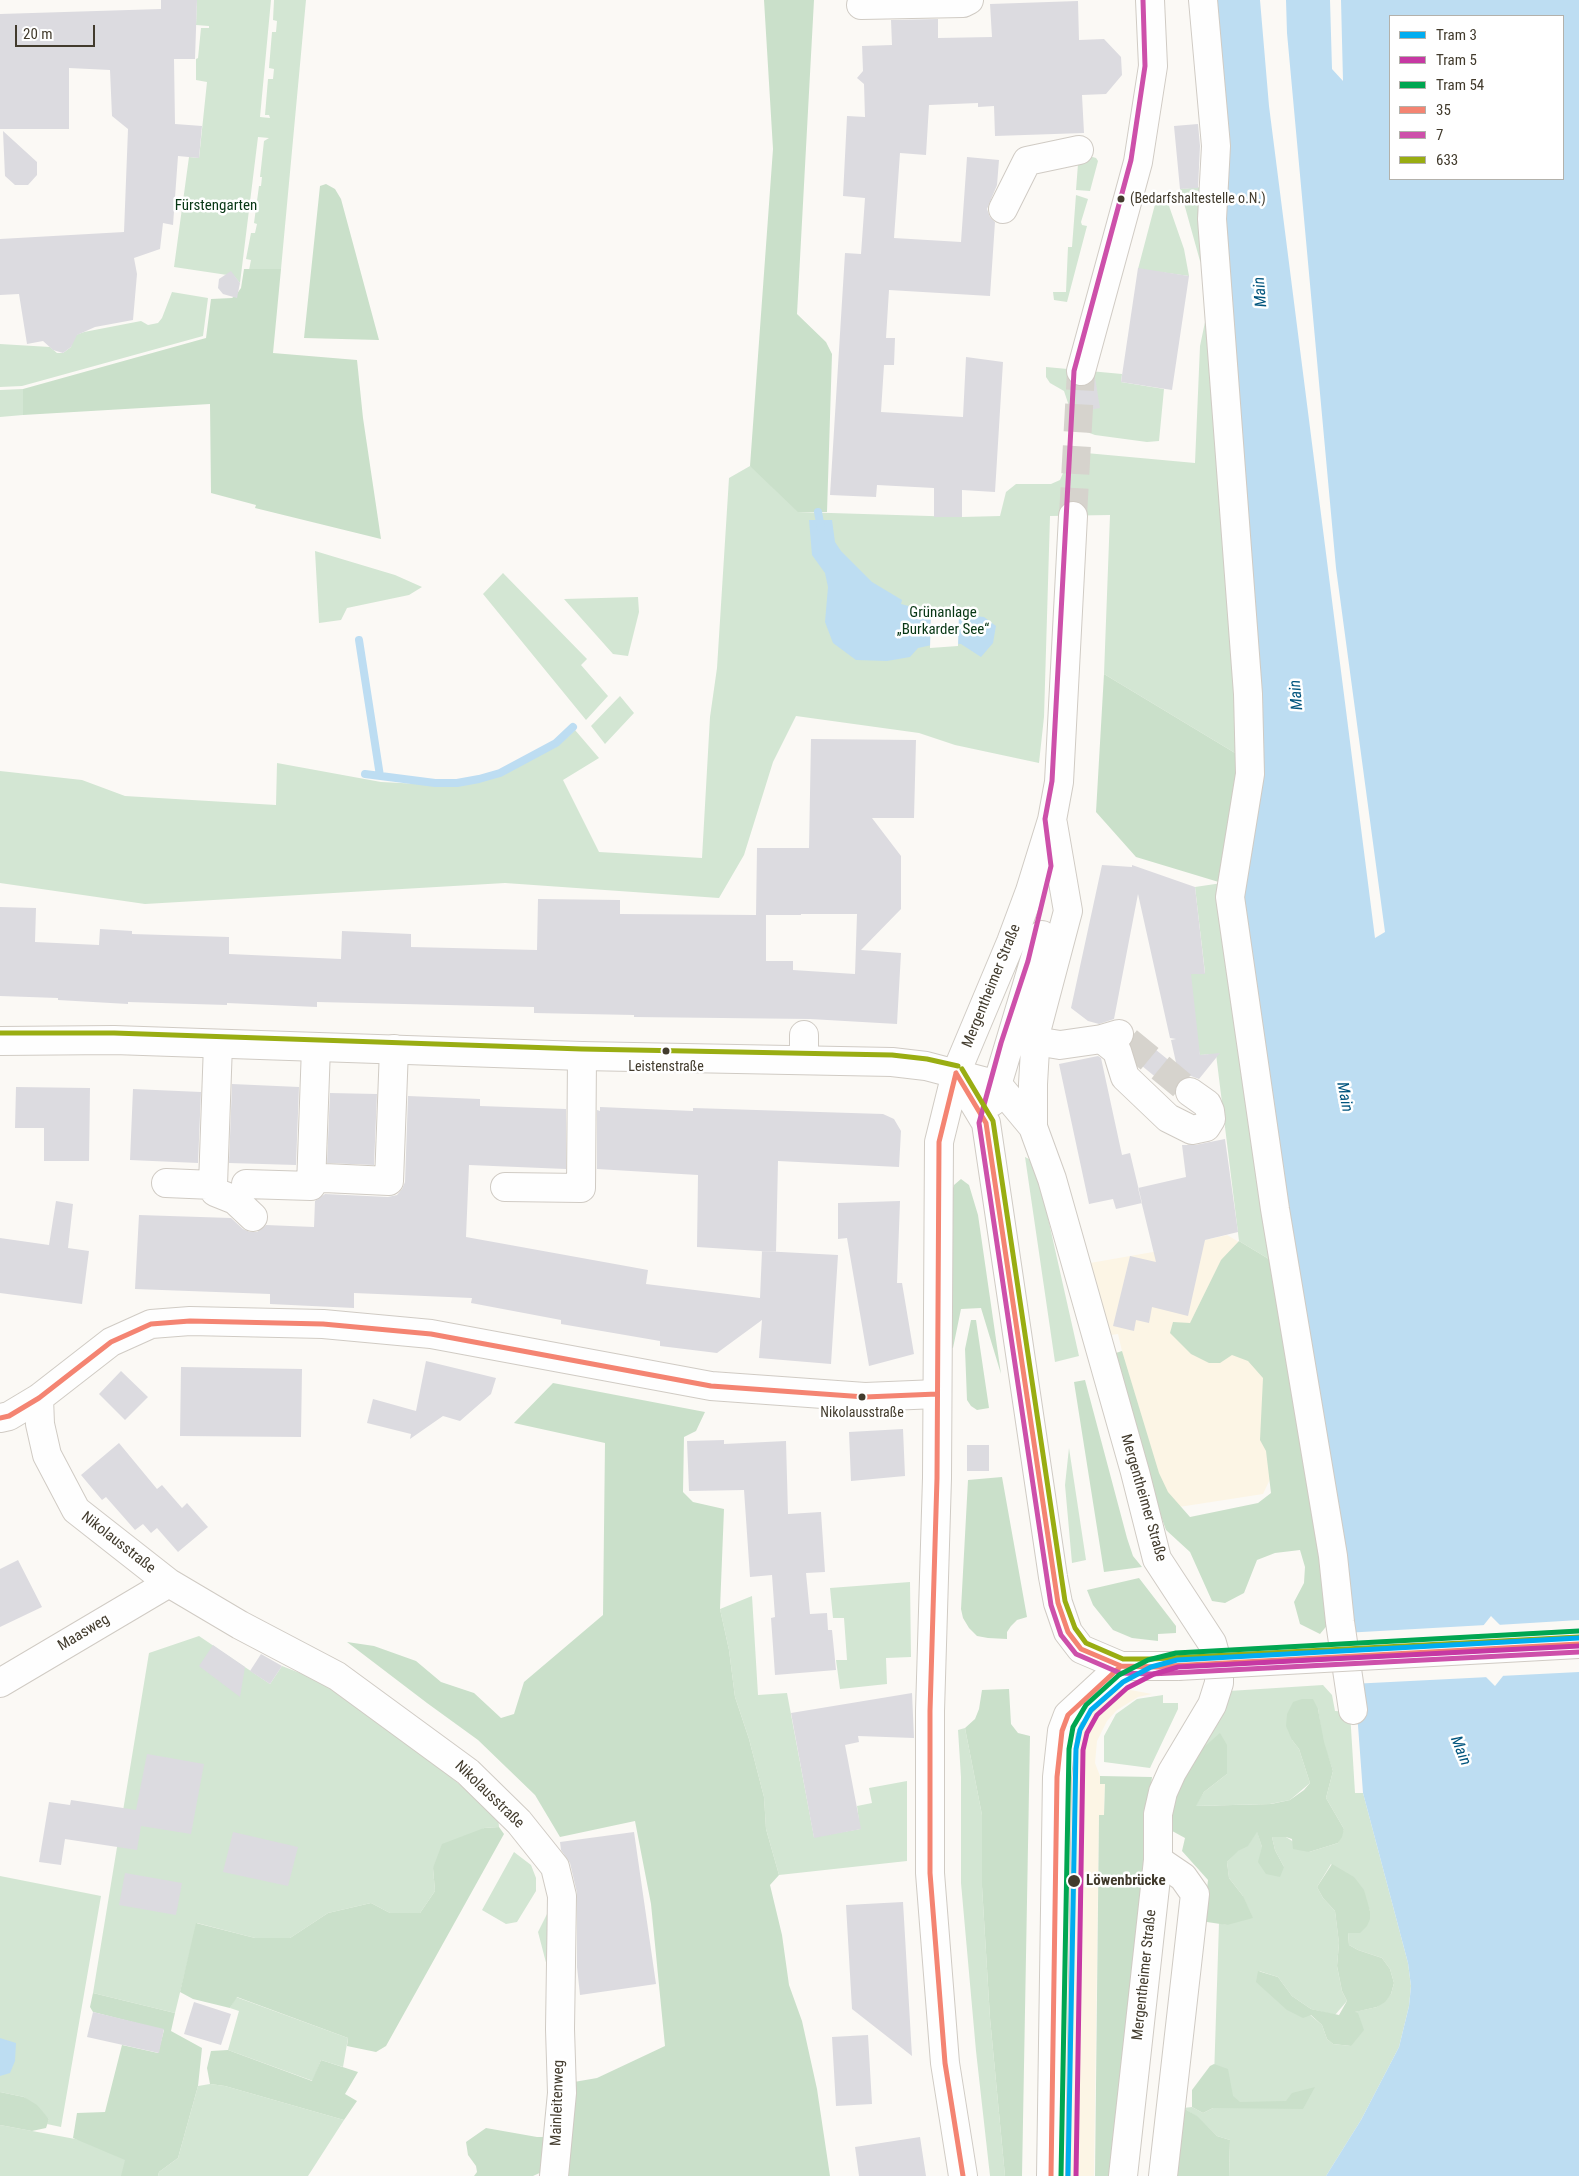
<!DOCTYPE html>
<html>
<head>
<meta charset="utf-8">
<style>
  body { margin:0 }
  #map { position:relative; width:1579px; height:2176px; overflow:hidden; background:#fbf9f5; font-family:"Roboto Condensed",sans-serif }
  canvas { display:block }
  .legend { position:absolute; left:1389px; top:15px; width:175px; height:165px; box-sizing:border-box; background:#fff; border:1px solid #b3b1ab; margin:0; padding:6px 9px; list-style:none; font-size:15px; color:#423b2d }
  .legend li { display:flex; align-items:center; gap:10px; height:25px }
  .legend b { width:25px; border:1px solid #b3b1ab }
  .scale { position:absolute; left:15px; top:25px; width:80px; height:22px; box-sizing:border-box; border:2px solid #423b2d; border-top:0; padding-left:6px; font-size:15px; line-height:18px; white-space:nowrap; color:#423b2d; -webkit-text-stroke:4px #fff; paint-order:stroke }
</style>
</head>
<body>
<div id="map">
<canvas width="1579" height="2176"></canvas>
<ul class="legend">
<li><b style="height:6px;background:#01adf0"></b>Tram 3</li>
<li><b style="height:6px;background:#c638a3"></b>Tram 5</li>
<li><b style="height:6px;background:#00a651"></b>Tram 54</li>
<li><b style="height:6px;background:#f48472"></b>35</li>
<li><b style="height:6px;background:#cd50aa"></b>7</li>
<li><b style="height:6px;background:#99ad12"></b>633</li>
</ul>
<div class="scale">20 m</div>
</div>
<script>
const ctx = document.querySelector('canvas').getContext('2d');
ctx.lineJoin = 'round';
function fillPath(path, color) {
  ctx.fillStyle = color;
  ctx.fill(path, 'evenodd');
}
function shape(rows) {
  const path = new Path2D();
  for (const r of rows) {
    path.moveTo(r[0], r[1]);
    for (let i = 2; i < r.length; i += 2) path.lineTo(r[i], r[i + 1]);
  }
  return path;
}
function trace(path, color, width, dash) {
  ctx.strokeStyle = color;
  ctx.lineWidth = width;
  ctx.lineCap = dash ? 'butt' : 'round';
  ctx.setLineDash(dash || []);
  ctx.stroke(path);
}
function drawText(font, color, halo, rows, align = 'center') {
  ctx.font = font + ' "Roboto Condensed",sans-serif';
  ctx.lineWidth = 5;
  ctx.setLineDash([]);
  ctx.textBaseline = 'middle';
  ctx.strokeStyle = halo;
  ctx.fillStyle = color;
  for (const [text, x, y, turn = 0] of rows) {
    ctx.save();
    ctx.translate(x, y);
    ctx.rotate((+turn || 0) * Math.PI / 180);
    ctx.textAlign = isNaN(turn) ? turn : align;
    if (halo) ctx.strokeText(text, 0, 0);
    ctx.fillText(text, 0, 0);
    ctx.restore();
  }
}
fillPath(shape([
  [1227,1235,1277,1264,1299,1418,1263,1494,1166,1509,1116,1353,1122,1351,1118,1334,1111,1335,1090,1263,1153,1252],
  [1114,1687,1152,1694,1138,1697,1117,1710,1107,1721,1097,1741,1095,1763,1100,1776,1100,1783,1105,1784,1104,1815,1099,1815,1094,2176,1060,2176,1069,1764,1077,1721]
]), '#fcf5e5');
fillPath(shape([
  [197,0,271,0,260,117,270,118,269,115,265,115,268,79,273,79,274,69,269,68,272,32,276,32,277,21,273,20,274,0,306,0,281,269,249,270,251,260,246,259,251,233,255,233,257,224,254,223,259,186,261,186,262,177,260,177,264,141,269,138,258,137,240,283,234,276,174,267,189,157,199,158,207,82,196,80,196,59,198,58,201,28,209,28,209,26,196,25],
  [1089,156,1096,158,1098,161,1090,191,1076,190,1078,164],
  [1202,187,1208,270,1200,261,1180,189],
  [1158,193,1168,203,1184,249,1189,276,1138,269],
  [1076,195,1088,199,1081,222,1082,225,1087,226,1067,302,1054,300,1053,292,1066,292,1068,247,1072,247],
  [172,292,208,298,203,336,22,386,0,387,0,344,50,347,57,353,63,353,71,347,73,336,84,332,141,321,148,325,158,323,162,318],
  [1210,298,1245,759,1104,674,1110,515,1050,516,1044,717,1039,763,955,745,919,733,796,716,773,762,744,855,719,898,505,883,145,904,0,883,0,771,82,780,125,796,276,805,277,763,381,782,460,786,501,775,559,745,575,730,599,758,563,780,599,852,702,858,710,717,717,668,729,478,750,466,798,476,798,512,962,517,1000,516,1006,492,1016,484,1051,484,1060,480,1069,459,1086,453,1195,463,1200,346],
  [1046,367,1122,374,1121,382,1164,389,1159,441,1147,442,1095,435,1084,431,1074,421,1064,391,1050,383,1046,377],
  [23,389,23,415,0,417,0,390],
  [315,551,395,575,422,587,409,595,347,608,341,620,319,623],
  [503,573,587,659,581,665,608,696,586,720,483,594],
  [638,597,639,612,628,656,613,654,564,599],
  [620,696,634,713,605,744,591,726],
  [1222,883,1277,1264,1239,1241,1216,1054,1200,1055,1180,974,1205,973,1195,887],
  [1025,1157,1031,1160,1039,1178,1079,1356,1055,1362],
  [1069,1448,1086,1560,1072,1563,1065,1485],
  [910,1582,911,1657,886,1658,887,1684,840,1689,836,1660,847,1660,844,1618,833,1618,830,1588],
  [752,1596,758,1695,787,1693,814,1837,860,1829,857,1806,872,1803,869,1788,907,1781,907,1861,779,1875,766,1829,764,1797,749,1739,735,1697,729,1650,720,1609],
  [199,1636,270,1684,282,1666,328,1684,391,1728,498,1816,499,1827,484,1828,433,1868,435,1891,420,1913,390,1913,371,1903,328,1913,290,1938,255,1938,197,1923,175,2013,93,1993,149,1653],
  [1323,1685,1332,1695,1335,1711,1350,1712,1355,1793,1363,1793,1408,1963,1411,1986,1409,2006,1399,2047,1361,2120,1326,2176,1229,2176,1230,2140,1217,2136,1196,2116,1183,2108,1192,2107,1203,2113,1213,2108,1219,1923,1227,1925,1243,1896,1229,1878,1227,1862,1237,1851,1248,1845,1257,1831,1262,1847,1284,1867,1275,1850,1272,1837,1286,1837,1309,1852,1338,1843,1344,1829,1326,1798,1333,1771,1323,1742,1318,1709,1292,1740,1299,1749,1310,1783,1290,1800,1270,1804,1195,1806,1204,1792,1227,1774,1227,1746,1195,1755,1229,1691],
  [1331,1864,1367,1904,1370,1911,1348,1933,1349,1945,1358,1950,1382,1958,1390,1969,1394,1983,1391,1994,1377,2007,1354,2012,1351,2046,1333,2044,1327,2039,1322,2025,1259,1971,1278,1977,1292,1996,1311,2009,1335,2015,1347,2001,1342,1991,1337,1966,1339,1943,1335,1911,1323,1898,1317,1887],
  [1163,1695,1163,1703,1178,1703,1178,1709,1150,1768,1104,1762,1104,1736,1116,1714,1137,1699],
  [965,1728,982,1815,982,1886,990,2018,1005,2176,990,2176,976,2051,961,1883,961,1777,958,1730],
  [514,1852,531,1865,536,1878,536,1891,517,1922,506,1924,482,1910],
  [0,1876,101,1896,61,2127,47,2124,49,2119,24,2097,0,2092],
  [554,1900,549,1974,538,1932],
  [236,1997,348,2038,343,2067,321,2060,313,2081,228,2050,239,2011,230,2008],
  [210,2084,225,2086,344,2120,308,2176,158,2176,159,2172,178,2158,198,2086],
  [0,2125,145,2152,140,2176,0,2176]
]), '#d3e6d3');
fillPath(shape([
  [764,0,814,0,797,314,826,342,832,354,827,512,798,512,750,466,773,149],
  [326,184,335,189,341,199,379,340,304,338,320,186],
  [244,269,281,269,273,353,357,360,363,418,381,539,255,508,256,505,211,493,210,404,23,415,23,389,206,338,211,299,232,298,236,295,241,288],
  [1104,674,1245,759,1222,883,1136,857,1096,812],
  [961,1179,969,1185,978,1215,1001,1374,981,1308,961,1309,953,1348,947,1347,950,1198,954,1185],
  [1239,1241,1277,1264,1334,1617,1320,1634,1300,1624,1294,1602,1304,1583,1305,1567,1300,1550,1275,1553,1257,1560,1244,1593,1225,1603,1212,1601,1190,1552,1166,1530,1150,1486,1116,1353,1122,1351,1159,1473,1168,1492,1190,1517,1258,1503,1271,1493,1266,1451,1260,1440,1263,1378,1248,1361,1232,1355,1220,1363,1209,1363,1191,1354,1170,1333,1173,1322,1190,1323,1221,1260],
  [971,1320,976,1320,989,1408,977,1410,971,1406,967,1400,965,1349],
  [1085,1380,1127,1538,1133,1556,1142,1567,1104,1572,1074,1382],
  [553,1383,705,1412,696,1431,684,1437,683,1492,693,1502,724,1509,720,1609,729,1650,735,1697,749,1739,764,1797,766,1829,779,1875,770,1885,782,1935,789,1985,802,2021,817,2089,830,2176,564,2176,574,2082,597,2078,665,2046,651,1904,635,1821,560,1837,535,1795,478,1740,427,1703,347,1642,374,1646,416,1661,441,1682,474,1693,501,1718,514,1714,524,1682,603,1615,605,1443,514,1423],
  [1002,1477,1027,1617,1017,1620,1011,1626,1007,1632,1007,1639,988,1638,977,1636,969,1628,963,1618,961,1609,968,1480],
  [1139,1578,1176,1626,1176,1633,1158,1634,1158,1641,1132,1638,1113,1630,1093,1605,1087,1590],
  [1009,1689,1011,1724,1018,1733,1030,1736,1022,2176,1005,2176,990,2018,982,1886,982,1815,965,1728,975,1719,979,1709,982,1690],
  [1302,1699,1313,1699,1318,1709,1324,1742,1333,1771,1326,1798,1344,1829,1342,1837,1338,1843,1309,1852,1293,1849,1292,1839,1286,1837,1272,1837,1275,1850,1284,1867,1280,1877,1266,1874,1258,1862,1262,1847,1257,1832,1248,1846,1238,1851,1227,1862,1229,1878,1243,1896,1253,1918,1227,1925,1207,1922,1204,1915,1208,1880,1182,1851,1185,1838,1163,1826,1164,1822,1195,1755,1220,1733,1227,1745,1227,1774,1204,1792,1196,1806,1271,1804,1290,1800,1304,1790,1310,1783,1299,1749,1292,1740,1286,1726,1287,1714,1293,1702],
  [1100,1776,1152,1777,1112,2176,1095,2176,1099,1815,1104,1815,1105,1784,1100,1784],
  [499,1827,504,1834,386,2046,376,2052,347,2046,348,2038,237,1997,230,2008,193,1999,180,1992,196,1923,255,1938,290,1938,328,1913,371,1903,390,1913,420,1913,435,1891,433,1868,442,1844,484,1828],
  [1332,1864,1354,1877,1364,1890,1370,1911,1370,1919,1367,1926,1360,1933,1348,1933,1349,1945,1358,1950,1382,1958,1390,1969,1394,1983,1391,1994,1385,2002,1377,2007,1355,2012,1358,2013,1364,2030,1351,2046,1333,2044,1327,2039,1322,2025,1311,2015,1303,2018,1287,2010,1256,1982,1258,1971,1278,1977,1292,1996,1311,2009,1339,2015,1347,2001,1342,1991,1337,1966,1339,1943,1335,1911,1323,1898,1317,1887],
  [93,1993,175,2013,171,2031,202,2048,198,2086,178,2158,159,2172,158,2176,121,2176,125,2160,73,2138,77,2113,105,2112,122,2045,158,2053,164,2030,93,2012,90,2007],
  [228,2050,312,2081,321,2060,358,2072,345,2094,357,2101,344,2120,225,2086,210,2084,207,2068,211,2051],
  [1214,2064,1228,2069,1233,2096,1240,2102,1286,2101,1292,2093,1315,2087,1303,2109,1213,2108,1203,2113,1192,2107,1192,2090,1210,2066],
  [0,2092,24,2097,37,2105,49,2119,46,2128,32,2131,0,2125],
  [1183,2108,1197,2116,1217,2136,1230,2140,1229,2176,1163,2176],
  [486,2128,537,2137,548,2137,546,2170,533,2176,474,2176,477,2172,476,2166,468,2155,466,2142]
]), '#cae0ca');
fillPath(shape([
  [1212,0,1260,0,1269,106,1375,938,1385,932,1336,568,1287,33,1286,0,1330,0,1332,69,1343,81,1341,0,1579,0,1579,2176,1326,2176,1361,2120,1399,2047,1409,2006,1411,1986,1408,1963,1363,1793,1357,1712,1239,887,1259,772],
  [1390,16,1563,16,1563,179,1390,179],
  [1491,1616,1500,1625,1503,1676,1495,1686,1486,1677,1483,1626],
  [809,520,832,520,835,542,841,551,872,582,902,600,901,604,931,612,984,617,996,626,993,643,981,657,961,644,941,643,918,648,910,657,887,661,856,660,833,643,825,622,828,587,825,573,812,555],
  [0,2038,16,2043,15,2061,10,2073,0,2076]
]), '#bdddf2');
fillPath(shape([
  [931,609,959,612,958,646,930,648],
  [1579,1620,1579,1672,1500,1676,1497,1625],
  [1486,1625,1489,1677,1351,1684,1344,1633]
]), '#fbf9f5');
trace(shape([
  [818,512,821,528],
  [359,640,380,776],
  [365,774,435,783,457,783,479,779,500,773,556,743,573,727]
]), '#bdddf2', 8);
fillPath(shape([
  [161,0,197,0,195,59,174,59,175,124,202,126,199,158,178,156,173,225,163,223,160,249,134,258,137,274,133,320,95,327,77,335,71,347,63,353,53,350,43,341,27,344,19,294,0,295,0,239,124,232,128,129,112,116,110,70,69,68,69,129,0,129,0,14,161,9],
  [1078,1,1079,40,1104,39,1121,57,1122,75,1106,94,1082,95,1084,133,995,136,994,106,978,107,978,103,929,105,926,155,900,153,894,238,961,242,967,157,999,160,997,185,987,209,990,217,995,222,990,296,889,290,886,338,895,338,894,365,884,365,881,412,963,417,966,357,1003,362,995,492,962,490,962,517,934,517,934,488,877,485,876,497,830,495,845,253,861,254,865,198,843,196,847,116,865,117,864,84,857,78,863,71,862,46,892,45,891,20,938,19,938,38,992,37,990,4],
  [1198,124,1200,146,1198,188,1180,189,1174,126],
  [3,131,37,162,37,175,28,185,15,185,5,176],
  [1138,268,1189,276,1172,390,1121,382],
  [231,271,240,283,237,298,223,294,218,288,219,279],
  [1095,378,1100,408,1078,412,1074,384,1085,386],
  [811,739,916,740,914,818,872,818,901,856,901,909,861,950,901,953,897,1024,810,1019,634,1017,634,1015,534,1013,534,1007,317,1002,317,1007,227,1003,227,1005,128,1002,128,1004,58,1000,58,998,0,996,0,907,36,908,35,942,99,945,100,929,132,931,132,934,229,937,229,954,341,959,342,931,411,934,411,947,537,950,538,899,620,900,620,914,756,915,757,848,809,848],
  [801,914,857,914,855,974,793,970,793,961,766,961,766,915,756,915,801,915],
  [1102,865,1132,867,1132,865,1195,887,1205,974,1191,974,1200,1055,1220,1053,1199,1079,1191,1076,1183,1078,1177,1083,1175,1093,1136,1061,1133,1048,1150,1045,1177,1067,1171,1040,1176,1039,1170,1038,1138,894,1114,1019,1099,1024,1088,1021,1071,1008],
  [1098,1056,1101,1058,1122,1155,1130,1153,1142,1203,1116,1209,1113,1199,1089,1204,1059,1064],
  [232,1084,299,1087,296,1165,229,1163],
  [16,1087,90,1088,89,1161,44,1161,44,1128,15,1128],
  [133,1089,201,1092,198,1163,130,1160],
  [330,1093,377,1094,374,1165,327,1163],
  [408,1096,480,1099,480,1106,566,1109,566,1169,469,1165,466,1237,648,1270,646,1284,760,1298,762,1251,838,1255,831,1364,759,1358,762,1320,717,1353,660,1346,660,1341,561,1324,561,1320,471,1303,472,1298,354,1293,354,1308,270,1304,270,1294,135,1289,139,1215,231,1218,243,1229,250,1232,257,1232,266,1225,314,1227,315,1201,325,1194,388,1197,397,1195,402,1189,405,1182],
  [600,1107,693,1111,693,1108,883,1114,894,1119,901,1131,899,1167,778,1161,776,1252,697,1247,698,1175,597,1169,597,1110,600,1111],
  [1225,1139,1238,1232,1205,1240,1188,1316,1152,1307,1149,1323,1136,1320,1134,1331,1113,1326,1130,1256,1156,1262,1138,1188,1186,1177,1182,1145,1195,1145],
  [56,1201,73,1204,68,1248,89,1251,82,1304,0,1293,0,1238,49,1245],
  [900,1201,897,1283,902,1283,914,1354,869,1366,847,1238,838,1239,838,1203],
  [426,1361,496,1378,491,1394,460,1421,443,1416,410,1439,411,1434,367,1423,373,1399,416,1411],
  [181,1367,302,1369,301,1437,180,1436],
  [121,1371,148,1397,125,1420,99,1394],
  [903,1429,905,1476,851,1481,849,1432],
  [724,1440,724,1444,786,1441,788,1514,821,1512,825,1572,806,1573,810,1614,827,1613,828,1630,832,1630,836,1670,775,1675,771,1618,775,1617,772,1575,750,1577,744,1490,689,1491,687,1441],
  [119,1443,157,1489,162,1485,182,1508,187,1503,208,1527,178,1552,157,1528,151,1533,143,1524,135,1530,106,1497,102,1500,81,1475],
  [967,1445,989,1445,989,1471,967,1471],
  [18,1560,42,1607,0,1627,0,1569],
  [213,1645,245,1667,240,1697,199,1666],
  [261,1654,282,1666,270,1684,250,1671],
  [912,1693,914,1738,858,1736,859,1742,845,1745,861,1829,814,1838,791,1713],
  [147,1754,204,1764,191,1834,141,1826,137,1850,65,1839,61,1865,39,1862,49,1802,70,1805,71,1800,136,1810],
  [233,1832,298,1847,288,1886,223,1872],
  [634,1832,656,1984,580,1995,577,1967,577,1893,570,1863,561,1850,560,1842],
  [125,1873,182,1883,176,1915,119,1905],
  [903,1902,912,2056,852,2009,846,1905],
  [194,2002,231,2014,221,2045,184,2034],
  [93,2012,164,2029,159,2053,87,2037],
  [868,2035,872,2104,836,2106,832,2037],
  [920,2137,926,2176,859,2176,855,2147]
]), '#dcdbe0');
trace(shape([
  [1128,1041,1190,1092]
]), '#d6d3cd', 28, [28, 14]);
trace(shape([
  [1073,516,1081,371]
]), '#d6d3cd', 28, [28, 14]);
const minor = shape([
  [1203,0,1216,146,1212,219,1248,694,1250,774,1230,897,1275,1209,1333,1556,1340,1622,1353,1710],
  [861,5,963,3,969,0],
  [1003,209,1027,161,1079,150],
  [804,1035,804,1060],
  [1102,1039,1117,1051,1125,1077,1168,1118,1192,1130,1206,1127,1211,1119,1210,1111,1207,1104,1190,1092],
  [1035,1041,1060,1045,1102,1039,1119,1034],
  [324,1178,389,1181,394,1049],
  [166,1183,213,1185,218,1044],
  [246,1184,311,1186,316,1047],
  [213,1185,215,1192,235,1200,253,1217],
  [505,1187,581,1188,582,1056],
  [39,1398,40,1424,47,1455,76,1510,169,1583,240,1625,337,1676,468,1772,519,1822,555,1867,562,1896,560,2029,562,2093,554,2176],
  [0,1418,9,1416,39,1398,111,1342,151,1324,190,1321,323,1324,431,1334,711,1386,865,1397,937,1394],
  [0,1683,169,1583],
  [1158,1860,1183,1877,1195,1894,1163,2176]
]);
const major = shape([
  [1081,371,1138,162,1153,66,1150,0],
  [0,1041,114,1040,582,1056,892,1062,926,1066,998,1085],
  [956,1073,986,1123,1053,1577,1058,1603,1068,1632,1081,1649,1121,1666,1178,1666],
  [998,1085,1033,1127,1052,1179,1135,1472,1157,1559,1212,1643,1219,1668,1219,1683,1212,1705,1172,1772,1163,1792,1158,1814,1158,1860,1123,2176],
  [992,1102,1042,935],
  [1033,1127,1033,1084,1036,1032,1068,911,1053,824],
  [963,2176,945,2063,930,1873,930,1711,937,1478,939,1142,956,1073,1011,942,1030,891,1052,820,1059,782,1073,516],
  [1051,2176,1057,1777,1062,1731,1068,1715,1121,1666]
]);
trace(minor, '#d0cbc4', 30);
trace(major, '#d0cbc4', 30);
trace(minor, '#fefefe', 28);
trace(major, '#fefefe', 28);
const majorBridge = shape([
  [1178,1666,1579,1644]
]);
trace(majorBridge, '#d0cbc4', 30, []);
trace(majorBridge, '#fefefe', 28);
trace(shape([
  [956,1073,939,1142,937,1478,930,1711,930,1873,945,2063,963,2176],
  [956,1073,986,1123,1058,1603,1068,1632,1081,1649,1121,1666,1151,1667,1579,1644],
  [0,1418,9,1416,39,1398,111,1342,151,1324,190,1321,323,1324,431,1334,711,1386,865,1397,937,1394],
  [1051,2176,1057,1777,1062,1731,1068,1715,1121,1666,1160,1667]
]), '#f48472', 5);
trace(shape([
  [1143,0,1145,66,1131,160,1074,371,1052,781,1045,819,1051,866,1028,961,1001,1043,979,1123,1051,1605,1061,1635,1076,1654,1120,1673,1151,1674,1579,1652]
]), '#cd50aa', 5);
trace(shape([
  [0,1033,114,1033,582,1049,892,1055,927,1059,958,1066],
  [962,1069,993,1121,1065,1601,1075,1628,1086,1643,1123,1659,1151,1659,1579,1637]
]), '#99ad12', 5);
trace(shape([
  [1068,2176,1076,1749,1080,1730,1091,1710,1123,1682,1151,1667,1177,1660,1579,1638]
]), '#01adf0', 5);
trace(shape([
  [1076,2176,1083,1750,1087,1733,1097,1715,1127,1688,1154,1674,1178,1667,1579,1646]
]), '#c638a3', 5);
trace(shape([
  [1061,2176,1069,1749,1073,1727,1086,1705,1119,1675,1148,1660,1176,1653,1579,1631]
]), '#00a651', 5);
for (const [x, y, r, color] of [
  [1121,199,4.5,"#423b2d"],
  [666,1051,4.5,"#423b2d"],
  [862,1397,4.5,"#423b2d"],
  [1074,1881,7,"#423b2d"]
]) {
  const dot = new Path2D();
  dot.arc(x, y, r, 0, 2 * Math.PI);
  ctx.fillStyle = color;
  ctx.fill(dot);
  trace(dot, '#fff', 2);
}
drawText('14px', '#423b2d', '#fff', [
  ["(Bedarfshaltestelle o.N.)",1130,199,"left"],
  ["Leistenstraße",666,1067],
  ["Nikolausstraße",862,1413]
]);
drawText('15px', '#073614', '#fff', [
  ["Fürstengarten",216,206],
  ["Grünanlage",943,613],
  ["„Burkarder See“",943,630]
]);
drawText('15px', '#423b2d', '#fff', [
  ["Mergentheimer Straße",992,986,-68],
  ["Mergentheimer Straße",1143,1498,74],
  ["Nikolausstraße",118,1543,38],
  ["Maasweg",84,1633,-31],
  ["Nikolausstraße",489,1795,44],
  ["Mergentheimer Straße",1145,1975,-84],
  ["Mainleitenweg",558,2103,-88]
]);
drawText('bold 15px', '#423b2d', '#fff', [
  ["Löwenbrücke",1086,1881]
], 'left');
drawText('italic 16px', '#00547d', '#fff', [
  ["Main",1261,292,-95],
  ["Main",1297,695,-95],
  ["Main",1344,1097,79],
  ["Main",1460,1751,68]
]);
</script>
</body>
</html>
